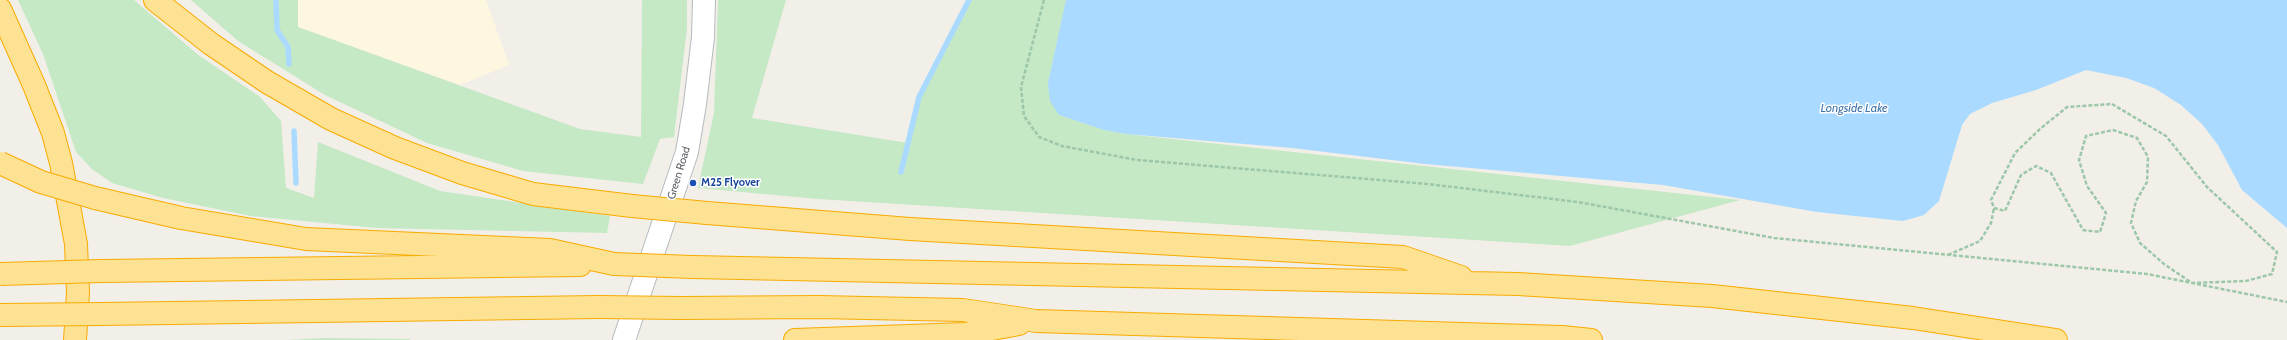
<!DOCTYPE html>
<html>
<head>
<meta charset="utf-8">
<style>
  body { margin:0 }
  canvas { display:block; background:#f1efe8 }
</style>
</head>
<body>
<canvas width="2287" height="340"></canvas>
<script>
const ctx = document.querySelector('canvas').getContext('2d');
ctx.lineJoin = 'round';
function fillPath(path, color) {
  ctx.fillStyle = color;
  ctx.fill(path, 'evenodd');
}
function shape(rows) {
  const path = new Path2D();
  for (const r of rows) {
    path.moveTo(r[0], r[1]);
    for (let i = 2; i < r.length; i += 2) path.lineTo(r[i], r[i + 1]);
  }
  return path;
}
function trace(path, color, width, dash) {
  ctx.strokeStyle = color;
  ctx.lineWidth = width;
  ctx.lineCap = dash ? 'butt' : 'round';
  ctx.setLineDash(dash || []);
  ctx.stroke(path);
}
function drawText(font, color, halo, rows, align = 'center') {
  ctx.font = font + ' Cabin,sans-serif';
  ctx.lineWidth = 3;
  ctx.setLineDash([]);
  ctx.textBaseline = 'middle';
  ctx.strokeStyle = halo;
  ctx.fillStyle = color;
  for (const [text, x, y, turn = 0] of rows) {
    ctx.save();
    ctx.translate(x, y);
    ctx.rotate((+turn || 0) * Math.PI / 180);
    ctx.textAlign = isNaN(turn) ? turn : align;
    if (halo) ctx.strokeText(text, 0, 0);
    ctx.fillText(text, 0, 0);
    ctx.restore();
  }
}
fillPath(shape([
  [298,0,486,0,509,65,460,85,298,27]
]), '#fef7e0');
fillPath(shape([
  [18,0,134,0,197,54,260,97,281,121,286,188,314,198,318,142,440,191,610,216,607,233,377,228,251,216,163,198,112,183,92,169,76,152,43,54],
  [191,0,298,0,298,27,580,129,641,137,642,0,687,0,687,28,674,137,660,139,643,184,523,171,427,143,325,95,238,41],
  [718,0,786,0,752,118,908,143,919,97,970,0,1067,0,1048,83,1059,115,1104,130,1126,134,1740,200,1570,246,818,199,698,188,714,113],
  [322,338,410,339,410,340,287,340]
]), '#c5e8c5');
fillPath(shape([
  [1066,0,2287,0,2287,228,2242,190,2218,145,2202,124,2181,105,2154,88,2126,78,2086,70,2036,90,1992,103,1970,114,1962,125,1939,201,1924,215,1903,221,1817,212,1663,185,1425,164,1292,148,1126,134,1104,130,1059,115,1050,101,1048,83]
]), '#aadaff');
trace(shape([
  [276,0,277,30,288,47,289,64],
  [294,131,296,183],
  [901,172,919,97,969,0]
]), '#aadaff', 5.5);
const secondary = shape([
  [624,340,687,152,695,104,703,37,704,0]
]);
const highway = shape([
  [155,0,211,44,267,82,331,119,395,148,462,173,533,194,632,206],
  [0,9,34,85,53,133,61,163,76,244,78,293,75,340],
  [95,198,181,218,306,239,550,250,614,264],
  [707,213,910,229,1403,257,1461,277],
  [692,267,1518,284,1712,296,1913,318,2056,340],
  [101,271,580,265],
  [681,308,818,307,963,310,1036,321,1562,337,1591,340],
  [101,314,599,307],
  [795,340,965,334,1019,324]
]);
trace(secondary, '#b6babf', 24);
trace(highway, '#f9ab00', 24);
trace(shape([
  [1044,0,1021,87,1024,116,1039,137,1062,146,1137,160,1428,184,1578,202,1774,238,2147,274,2287,302],
  [2112,104,2166,136,2207,187,2277,252,2272,274,2246,281,2192,283,2164,264,2140,243,2131,223,2136,201,2147,182,2148,157,2137,138,2113,130,2086,136,2079,160,2087,186,2106,213,2100,232,2083,230,2051,173,2036,166,2021,175,2005,211,1994,208,1991,200,2015,153,2040,129,2067,107,2112,104],
  [1948,255,1980,241,1991,223,1994,208]
]), '#9cc7a9', 2.5, [4, 2]);
trace(secondary, '#fff', 22);
trace(highway, '#fde293', 22);
const highwayBridge = shape([
  [0,163,41,182,95,198],
  [632,206,707,213],
  [614,264,692,267],
  [0,274,101,271],
  [599,307,681,308],
  [0,315,101,314]
]);
trace(highwayBridge, '#f9ab00', 24, []);
trace(highwayBridge, '#fde293', 22);
for (const [x, y, r, color] of [
  [693,183,4,"#1a4fb4"]
]) {
  const dot = new Path2D();
  dot.arc(x, y, r, 0, 2 * Math.PI);
  ctx.fillStyle = color;
  ctx.fill(dot);
  trace(dot, '#fff', 1.5);
}
drawText('11px', '#5f6368', '#fff', [
  ["Green Road",679,173,-73]
]);
drawText('bold 11px', '#164399', '#fff', [
  ["M25 Flyover",701,183]
], 'left');
drawText('italic 12px', '#4174aa', '#fff', [
  ["Longside Lake",1854,108]
]);
</script>
</body>
</html>
